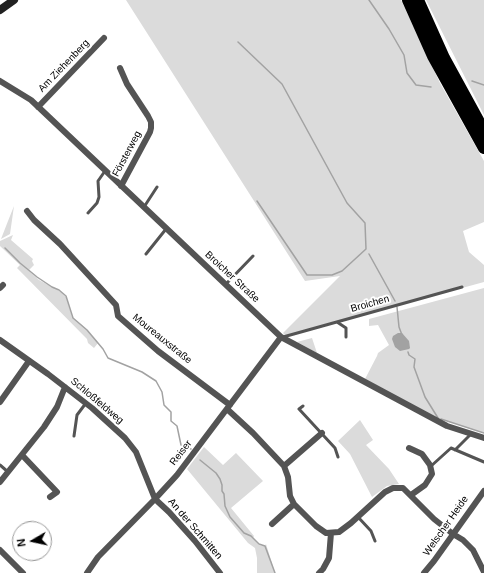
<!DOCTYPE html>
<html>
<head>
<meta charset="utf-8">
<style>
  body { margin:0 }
  #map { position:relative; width:484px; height:573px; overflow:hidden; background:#fff; font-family:Arial,sans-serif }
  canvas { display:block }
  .north { position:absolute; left:12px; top:521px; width:40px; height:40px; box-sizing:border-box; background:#fff; border:1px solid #999; border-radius:50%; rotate:261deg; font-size:11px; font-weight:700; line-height:16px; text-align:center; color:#000 }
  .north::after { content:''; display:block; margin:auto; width:14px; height:18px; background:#000; clip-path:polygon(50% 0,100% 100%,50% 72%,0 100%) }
</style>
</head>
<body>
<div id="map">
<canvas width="484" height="573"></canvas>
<div class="north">N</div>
</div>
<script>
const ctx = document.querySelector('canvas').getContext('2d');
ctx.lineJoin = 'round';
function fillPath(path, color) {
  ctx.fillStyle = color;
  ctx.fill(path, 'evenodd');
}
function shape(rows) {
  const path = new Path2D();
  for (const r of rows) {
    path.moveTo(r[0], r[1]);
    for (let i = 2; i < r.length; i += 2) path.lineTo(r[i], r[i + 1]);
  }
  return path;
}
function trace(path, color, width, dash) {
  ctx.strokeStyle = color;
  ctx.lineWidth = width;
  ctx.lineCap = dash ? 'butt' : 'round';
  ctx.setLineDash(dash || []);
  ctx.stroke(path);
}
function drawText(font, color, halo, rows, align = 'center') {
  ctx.font = font + ' Arial,sans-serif';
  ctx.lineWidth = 4;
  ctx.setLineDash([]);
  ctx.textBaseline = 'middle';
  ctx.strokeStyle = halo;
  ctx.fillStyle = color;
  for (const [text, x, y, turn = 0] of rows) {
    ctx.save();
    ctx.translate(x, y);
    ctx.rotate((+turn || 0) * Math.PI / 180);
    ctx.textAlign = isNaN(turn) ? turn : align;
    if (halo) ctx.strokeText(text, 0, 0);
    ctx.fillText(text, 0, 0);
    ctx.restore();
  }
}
fillPath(shape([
  [126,0,401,0,440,83,484,161,484,222,463,231,469,252,484,265,484,282,286,336,283,333,340,276,305,281],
  [426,0,484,0,484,115],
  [14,206,10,234,1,239,8,221],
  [13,235,11,240,33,259,32,261,34,265,29,270,3,248,39,280,61,292,66,297,72,317,83,326,98,343,94,348,88,343,87,339,17,268,20,265,0,246,0,241],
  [484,288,484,433,437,418,365,379,377,356,378,353,389,345,378,325,369,326,369,319],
  [312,338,317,353,297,342],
  [360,420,373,440,366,445,389,469,399,484,387,486,372,497,350,454,338,441],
  [204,447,223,465,236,453,263,481,231,508,254,536,253,538,259,545,265,546,266,544,275,573,257,573,257,558,255,548,248,543,187,469]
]), '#dbdbdb');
fillPath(shape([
  [398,333,402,333,409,341,410,348,409,349,400,351,395,347,392,339,393,336]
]), '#a2a2a2');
trace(shape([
  [369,0,389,29,404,55,407,73,416,85,431,87],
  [238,42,282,84,347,203,365,223,366,249,342,271,332,275,307,275,257,201],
  [472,81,484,85],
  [5,248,20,263,37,277,52,287,59,290,66,296,73,318,87,330,103,349,108,358,142,372,156,381,162,392,164,405,171,412,171,421,177,426,181,445,191,449],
  [369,254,395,301],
  [397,307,399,327,402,335],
  [408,352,409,355,415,359,414,367,425,397,438,418],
  [441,419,484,433],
  [200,460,216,473,220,479,222,485,222,491,224,494,225,506,230,517,244,533,251,536,259,544,265,546,275,573]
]), '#a2a2a2', 1.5);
trace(shape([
  [144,207,157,187],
  [88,213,97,203,99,197,98,181,105,171],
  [146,254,166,229],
  [226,284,253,256],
  [337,322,346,328,346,337],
  [283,337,462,287],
  [303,406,299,409,335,448,338,457],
  [74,436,77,415,86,403],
  [455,450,471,434],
  [0,465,8,472],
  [430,467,451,448,484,462],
  [358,517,371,531,375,541]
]), '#545454', 3);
trace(shape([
  [120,68,127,84,148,116,151,122,151,128,150,132,121,186],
  [0,81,31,100,281,337,447,426,484,438],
  [38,107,104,38],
  [27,211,34,220,60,244,116,305,118,316,158,351,230,405],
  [0,288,3,285],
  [0,340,48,374,92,408,125,438,136,452,155,499,169,512,195,541,220,573],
  [0,402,29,361],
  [227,409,253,433,284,466,288,477,290,496,294,504,316,526,326,533,339,532,351,523,385,492,393,488,403,488,434,519,453,534,463,540,473,550,484,572],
  [409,448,422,454,430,465,432,474,425,485,411,495],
  [22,455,57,492,50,497],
  [284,466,322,433],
  [0,482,44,427,57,407,65,387],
  [272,524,294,504],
  [0,550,23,573],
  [87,573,98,557,155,499,177,475,281,337],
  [319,573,323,569,329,558,331,533],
  [424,573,434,561,484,491]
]), '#545454', 6);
trace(shape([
  [0,10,14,0]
]), '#212121', 8);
trace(shape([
  [408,0,433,56,484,148],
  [418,0,444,58,484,131]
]), '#000', 12);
drawText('10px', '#000', '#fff', [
  ["Am Ziehenberg",64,66,-46],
  ["Försterweg",127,154,-62],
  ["Broicher Straße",232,277,43],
  ["Broichen",370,304,-16],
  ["Moureauxstraße",162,339,39],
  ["Schloßfeldweg",97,401,40],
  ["Reiser",181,453,-52],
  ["Welscher Heide",446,526,-55],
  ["An der Schmitten",195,529,49]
]);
</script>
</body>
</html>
